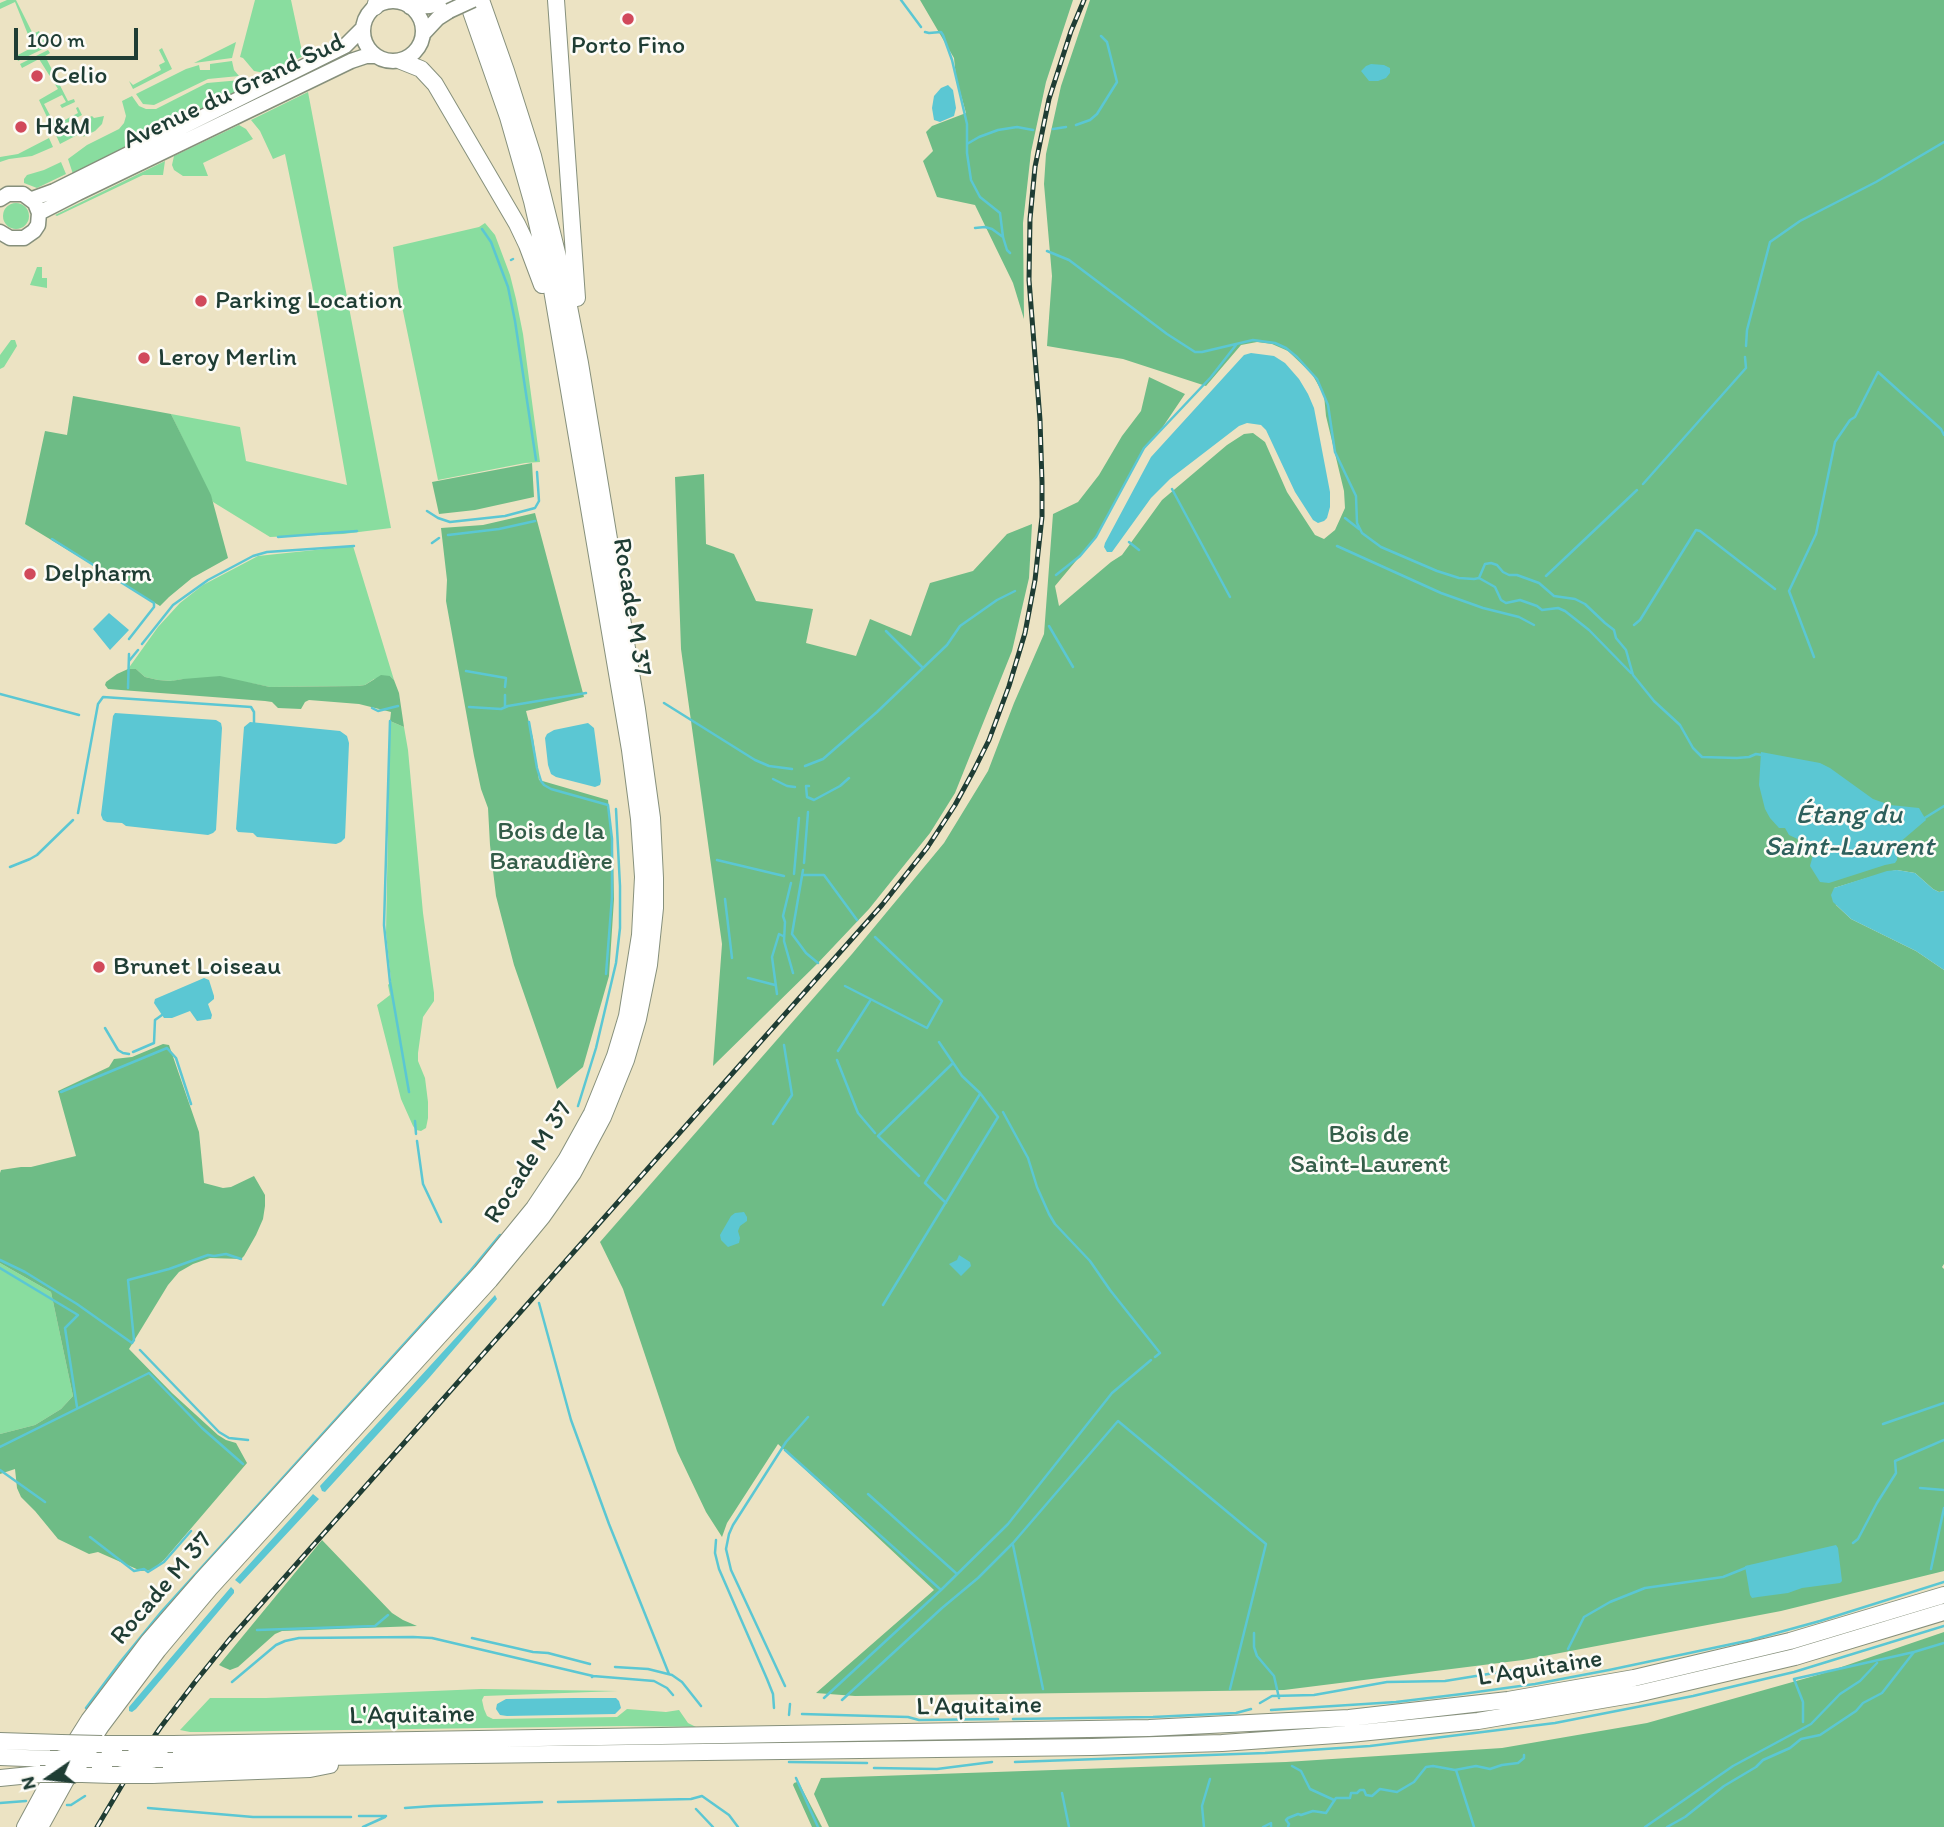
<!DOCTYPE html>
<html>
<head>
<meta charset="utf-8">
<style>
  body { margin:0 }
  #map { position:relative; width:1944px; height:1827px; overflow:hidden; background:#ece3c3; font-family:Itim,sans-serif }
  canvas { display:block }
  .north { position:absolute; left:14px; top:1743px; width:70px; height:70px; -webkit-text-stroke:5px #fdfcf7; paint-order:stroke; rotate:256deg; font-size:19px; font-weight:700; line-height:28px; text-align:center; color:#1f3d34 }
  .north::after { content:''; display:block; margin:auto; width:24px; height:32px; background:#1f3d34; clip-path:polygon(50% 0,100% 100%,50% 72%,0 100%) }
  .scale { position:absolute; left:14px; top:28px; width:124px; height:32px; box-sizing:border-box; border:4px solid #1f3d34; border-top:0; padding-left:9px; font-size:21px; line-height:24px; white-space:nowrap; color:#1f3d34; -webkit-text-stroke:5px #fdfcf7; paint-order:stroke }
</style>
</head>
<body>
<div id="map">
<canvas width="1944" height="1827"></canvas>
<div class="north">N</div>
<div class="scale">100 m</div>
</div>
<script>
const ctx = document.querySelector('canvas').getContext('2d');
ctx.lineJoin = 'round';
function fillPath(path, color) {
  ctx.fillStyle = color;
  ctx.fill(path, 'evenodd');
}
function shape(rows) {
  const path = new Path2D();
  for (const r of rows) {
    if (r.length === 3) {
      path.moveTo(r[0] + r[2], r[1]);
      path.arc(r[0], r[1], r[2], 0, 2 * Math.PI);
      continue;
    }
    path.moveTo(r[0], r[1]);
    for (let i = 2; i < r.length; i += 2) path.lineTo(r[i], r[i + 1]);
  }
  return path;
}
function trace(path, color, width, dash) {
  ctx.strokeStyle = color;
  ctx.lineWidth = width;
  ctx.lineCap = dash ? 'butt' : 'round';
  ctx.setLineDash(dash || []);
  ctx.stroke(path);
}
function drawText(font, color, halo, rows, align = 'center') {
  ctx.font = font + ' Itim,sans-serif';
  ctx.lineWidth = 5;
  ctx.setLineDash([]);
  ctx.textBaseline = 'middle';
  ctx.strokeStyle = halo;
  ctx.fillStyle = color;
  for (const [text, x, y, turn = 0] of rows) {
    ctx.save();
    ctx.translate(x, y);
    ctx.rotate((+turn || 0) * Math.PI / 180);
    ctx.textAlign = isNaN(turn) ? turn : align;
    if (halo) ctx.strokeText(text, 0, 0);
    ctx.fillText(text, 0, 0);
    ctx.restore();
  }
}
fillPath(shape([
  [7,0,16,0,33,34,39,31,47,47,18,61,16,56,33,47,15,2,0,9,0,3],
  [255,0,291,0,303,56,270,74,254,71,243,58,240,57],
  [236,42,232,58,194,63],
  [162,48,172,69,133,89,129,81,133,85,161,70,159,65,165,62,159,50],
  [48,50,50,53,45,56,68,101,74,99,75,102,62,108,60,105,66,102,62,95,44,104,52,119,60,116,63,121,78,113,76,108,78,107,82,115,53,130,39,100,58,89,39,59,22,68,20,64],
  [232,61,234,70,239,76,208,79,154,105,143,104,136,94,186,69,199,65,200,70,210,70,210,64],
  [241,80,253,84,73,174,68,159,87,145,119,129,124,123,126,116,122,101,132,96,139,106,146,109,156,109,207,83],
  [308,92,391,528,343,534,270,537,213,502,171,414,240,427,246,461,347,485,312,285,285,154,273,159,260,131,251,120],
  [92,116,94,118,104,116,102,124,95,131,83,137,88,130,88,118],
  [84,121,85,125,83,132,60,144,56,135,61,132,68,133,70,127],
  [239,125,246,129,253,139,203,163,208,176,183,176,174,170,172,165,174,156],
  [49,138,53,147,32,156,9,159,0,162,0,157,18,154],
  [165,161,163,175,143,175,57,216,55,215],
  [61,162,66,174,37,188,24,183,24,179,27,175,44,170],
  [16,216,13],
  [485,223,495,235,510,275,516,299,523,334,540,462,525,463,438,480,398,287,393,247,479,227],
  [37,267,42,267,42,278,47,278,47,288,30,285],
  [11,340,15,340,17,346,4,367,0,369,0,355],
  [353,546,394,680,390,676,374,679,365,685,358,686,270,687,250,683,183,679,172,681,158,680,145,677,136,669,128,669,158,627,180,603,203,585,258,556],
  [390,721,404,727,408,750,423,913,434,993,434,1001,423,1017,418,1053,418,1061,425,1078,428,1102,428,1118,426,1128,421,1131,416,1130,413,1126,401,1099,377,1005,390,995,388,985,391,981,386,933],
  [0,1263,51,1292,73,1396,61,1409,35,1425,0,1434],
  [481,1689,618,1691,484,1696,482,1700,484,1709,487,1716,493,1719,617,1717,627,1709,666,1712,679,1710,688,1723,696,1727,625,1726,203,1732,190,1732,180,1730,210,1698,266,1698]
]), '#89dd9f');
fillPath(shape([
  [920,0,1073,0,1046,82,1031,152,1023,223,1024,319,1013,283,975,205,937,197,923,161,933,151,926,132,932,126,966,113,956,77,954,58],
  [1090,0,1944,0,1944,891,1939,892,1933,889,1915,873,1897,870,1887,872,1834,888,1836,905,1851,919,1916,951,1944,970,1944,1264,1942,1267,1944,1269,1944,1571,1781,1611,1523,1660,1284,1690,855,1696,816,1693,934,1590,778,1444,727,1523,722,1537,706,1512,677,1451,623,1289,600,1242,852,954,944,843,988,771,1014,703,1044,634,1053,514,1078,502,1099,475,1122,436,1141,411,1149,377,1185,394,1160,431,1144,448,1096,537,1055,586,1059,606,1111,562,1122,555,1162,500,1227,445,1244,434,1253,433,1265,442,1287,492,1315,535,1324,539,1335,530,1345,508,1344,491,1326,416,1324,395,1312,374,1288,351,1272,344,1257,342,1241,345,1206,386,1123,359,1047,346,1052,276,1044,184,1046,154,1061,86],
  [73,396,171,414,211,495,228,558,192,578,169,597,160,606,25,524,45,431,67,435],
  [532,463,534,497,475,510,439,514,432,482],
  [704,474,706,544,734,554,756,601,813,609,806,643,856,656,870,619,911,636,930,583,973,571,1007,534,1032,524,1029,578,1012,651,955,793,930,833,869,909,817,964,713,1066,722,944,681,649,675,477],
  [535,513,584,697,526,711,533,738,539,780,608,800,613,850,614,899,609,976,583,1067,557,1089,514,965,496,896,490,845,488,808,481,789,474,756,446,601,447,580,441,528,483,525],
  [128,669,136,669,145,677,158,680,171,681,183,679,220,676,270,687,358,686,365,685,381,675,390,676,394,680,399,693,404,727,390,721,391,712,359,704,309,700,305,702,301,709,278,708,272,702,265,701,108,689,105,685,106,682,117,674],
  [163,1044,169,1045,199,1132,204,1183,223,1188,231,1187,254,1176,265,1195,265,1206,263,1219,256,1235,244,1256,241,1259,210,1258,193,1264,179,1272,168,1285,129,1349,172,1393,218,1435,226,1440,236,1443,247,1463,164,1560,152,1570,141,1571,98,1552,89,1554,58,1539,35,1511,21,1497,17,1488,15,1469,0,1474,0,1434,35,1425,61,1409,73,1396,51,1292,0,1263,0,1173,1,1170,21,1167,31,1167,76,1156,58,1091,109,1067,114,1059,132,1057],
  [322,1540,392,1613,403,1620,417,1626,282,1631,275,1634,238,1667,230,1670,223,1667,219,1665],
  [1944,1632,1944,1827,829,1827,814,1794,821,1778,1286,1762,1502,1748,1647,1723,1821,1674],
  [797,1782,800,1785,822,1827,812,1827,793,1785,794,1783]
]), '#6ebc86');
fillPath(shape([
  [1371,64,1384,65,1390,68,1390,73,1386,78,1378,81,1369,81,1361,71,1366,66],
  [948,85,953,90,956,108,954,116,940,122,934,120,932,108,934,96,941,88],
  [1251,353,1274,356,1285,363,1299,379,1308,394,1314,408,1330,492,1330,507,1327,518,1324,521,1318,523,1313,520,1295,492,1266,430,1261,425,1247,423,1239,426,1170,479,1151,498,1112,552,1107,552,1104,547,1105,543,1151,457,1244,355],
  [109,613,129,630,110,650,93,629],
  [115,713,216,720,221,723,222,728,216,830,213,833,208,835,126,826,122,823,107,822,103,820,101,815,113,716],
  [250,722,340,731,347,736,349,743,345,838,341,842,336,844,257,837,253,833,238,832,236,829,244,727],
  [588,723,594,728,601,781,600,785,595,787,556,777,551,774,548,765,545,738,547,734,554,730],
  [1761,752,1820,763,1830,768,1873,799,1890,805,1919,808,1926,820,1899,843,1897,860,1895,863,1885,865,1829,883,1820,882,1810,866,1813,855,1808,847,1804,842,1789,835,1785,828,1779,828,1770,818,1765,809,1759,785],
  [1897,870,1915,873,1933,889,1939,892,1944,891,1944,970,1916,951,1851,919,1833,902,1831,895,1834,888,1887,871],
  [204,978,209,980,214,996,214,999,208,1004,212,1015,211,1019,197,1021,190,1011,172,1018,164,1018,154,1003,155,999],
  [744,1212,747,1217,747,1221,740,1226,738,1231,740,1238,739,1243,728,1247,721,1240,720,1235,731,1216,735,1213],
  [959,1255,970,1262,971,1266,961,1276,949,1264,957,1260],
  [495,1295,497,1299,429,1378,325,1492,322,1491,320,1486],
  [313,1494,319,1499,240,1584,235,1580],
  [1836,1545,1838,1548,1842,1581,1840,1583,1802,1588,1788,1593,1758,1597,1752,1598,1750,1595,1745,1566],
  [231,1587,234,1590,234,1593,136,1709,132,1712,129,1711,129,1707],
  [574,1698,616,1698,619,1701,621,1708,615,1714,507,1716,500,1715,496,1709,497,1704,506,1699]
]), '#5bc7d3');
trace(shape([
  [901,0,921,27],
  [925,32,929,33,941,32,943,35,952,60,967,124,967,153,971,180,980,197,1000,213,1003,237,1007,250,1010,253],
  [1076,125,1090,120,1097,114,1117,82,1107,42,1101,36],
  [1053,129,1066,127],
  [967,144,979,137,998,130,1017,127,1033,130],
  [975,228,985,227,992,229,1003,237],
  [482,229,491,242,508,287,515,321,536,460],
  [1047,251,1069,260,1167,334,1195,352,1202,352,1253,340,1275,343,1286,348,1297,357,1317,379,1328,405,1335,452,1356,496,1357,523,1362,533,1381,547,1437,571,1459,578,1474,579,1479,578,1485,564,1491,563,1497,565,1503,572,1509,575,1517,575,1539,583,1554,596,1575,599,1585,604,1605,623,1614,630,1616,638,1626,650,1633,675,1654,701,1680,725,1693,748,1702,757,1737,758,1749,757,1756,754,1762,755],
  [511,260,513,259],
  [1746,346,1747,330,1770,242,1800,221,1876,182,1944,142],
  [1643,484,1746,368,1745,357],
  [1172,489,1230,597],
  [427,511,438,518,450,522,505,516,535,508,539,501,537,472],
  [1345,518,1359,529],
  [448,535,499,529,535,521],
  [278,537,357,531],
  [52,539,154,603,154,607,129,639],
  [1129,542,1139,550],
  [432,543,439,538],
  [1337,546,1441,593,1483,608,1519,617,1534,625],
  [1056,575,1080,556,1096,537,1144,448,1211,377,1236,345],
  [1546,576,1637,490],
  [1479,578,1495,587,1501,600,1506,603,1520,600,1537,606,1542,610,1558,608,1565,611,1589,630,1631,673],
  [1634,625,1640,620,1696,530,1700,531,1775,589],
  [1049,626,1073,667],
  [886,631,923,668],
  [142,644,173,605,208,580,253,556,267,552,354,546],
  [1814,657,1789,591,1816,534,1835,442,1850,420,1855,417,1878,372,1941,429,1944,435],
  [129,661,138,650],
  [466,671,506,678,505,687],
  [128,688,129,654],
  [0,694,79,715],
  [505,695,505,707],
  [664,703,755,760,769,766,792,769],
  [469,707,501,709,508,706,586,693],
  [372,708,378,711,398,706],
  [390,721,384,925,390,982,409,1092],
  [529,722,537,768,541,781,544,785,551,789,608,805,612,839,612,897,606,974],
  [805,766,823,759,877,712,947,645,960,626,997,600,1015,591],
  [773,779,787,786,795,787],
  [809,786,806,786,807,797,814,800,840,786,849,778],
  [78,813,98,704,103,697,251,707,254,712,254,725],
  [1923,819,1944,806],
  [717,860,784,876],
  [804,863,808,812],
  [10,867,30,859,37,855,73,820],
  [803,870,792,934,806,953,818,963],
  [794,874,799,818],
  [803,875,824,875,857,920],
  [791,883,783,916,785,922,784,941,793,973],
  [725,899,732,958],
  [748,978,775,985],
  [845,986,927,1028,942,1001,875,937],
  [777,994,772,957,779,934,783,936],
  [105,1028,118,1050,123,1053,129,1054],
  [838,1051,870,1001],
  [133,1052,154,1043,155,1020,162,1015],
  [837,1060,858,1113,875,1133],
  [61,1092,167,1048,176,1058,191,1104],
  [578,1106,596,1048,616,963,620,928,620,886,616,809],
  [1003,1112,1028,1158,1037,1187,1049,1214,1055,1224,1090,1261,1110,1290,1160,1353,1155,1357],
  [415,1121,416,1134],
  [773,1124,792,1095,784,1045],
  [417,1141,423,1184,441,1222],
  [919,1176,878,1136,952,1064],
  [946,1203,925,1183,980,1094],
  [0,1260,25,1272,77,1304,132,1343,134,1340,128,1280,169,1269,208,1255,214,1256,226,1254,241,1259],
  [0,1268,78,1315,65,1328,77,1407],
  [539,1303,571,1420,609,1524,669,1674],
  [883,1305,998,1117,980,1093,962,1076,939,1042],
  [140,1350,219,1432,229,1438,248,1440],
  [1883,1424,1944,1403],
  [0,1447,149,1373,202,1428,243,1464],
  [785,1450,941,1590,824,1698],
  [0,1470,45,1502],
  [1920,1488,1944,1490],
  [868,1494,957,1574],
  [90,1537,134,1571,144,1569,148,1572,164,1562,191,1531],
  [716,1540,715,1553,719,1569,767,1679,773,1694,774,1708],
  [1853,1543,1858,1539,1877,1503,1896,1473,1895,1461,1944,1440],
  [1013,1545,1043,1689],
  [1931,1569,1944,1508],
  [941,1590,1008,1524,1112,1393,1151,1360],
  [257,1630,375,1626,388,1615],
  [1254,1633,1254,1647,1257,1656,1274,1676,1279,1698],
  [472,1638,533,1652,548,1653,590,1664],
  [1568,1649,1584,1617,1610,1602,1645,1588,1723,1577,1748,1567],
  [615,1667,648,1669,672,1675,682,1682,701,1706],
  [592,1677,593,1676,654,1681,667,1688,673,1695],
  [232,1682,276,1645,285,1641,299,1638,413,1637,432,1638,593,1676],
  [785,1686,731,1570,726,1549,729,1534,733,1525,786,1442,808,1417],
  [842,1700,942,1608,978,1578,1013,1543,1118,1421,1266,1544,1230,1689],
  [1260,1703,1272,1696,1314,1695,1387,1682,1445,1681,1513,1670],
  [86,1708,121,1661,162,1611,471,1270,500,1235],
  [1271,1710,1396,1702,1462,1694,1535,1684,1609,1670,1751,1640,1820,1621,1944,1582],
  [802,1714,908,1717,919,1720,998,1719],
  [789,1715,790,1704],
  [1013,1719,1153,1717,1236,1713,1251,1709],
  [1803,1722,1803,1702,1794,1679,1914,1652],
  [789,1762,867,1763],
  [1015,1762,1265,1753,1370,1746,1555,1723,1693,1696,1794,1672,1944,1626],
  [1292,1766,1301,1771,1310,1789,1334,1800],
  [874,1768,937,1769,992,1762],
  [1456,1770,1474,1827],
  [796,1778,818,1827],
  [1062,1793,1069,1827],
  [558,1802,691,1799,702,1796,729,1815,738,1827],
  [0,1803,26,1801],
  [67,1805,71,1805,85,1796],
  [148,1808,253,1817,351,1817],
  [405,1808,433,1806,542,1802],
  [696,1809,713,1827],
  [359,1816,386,1816],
  [363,1827,385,1817],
  [1204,1827,1202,1806,1210,1779],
  [1263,1827,1271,1823,1271,1827],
  [1288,1827,1289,1824,1286,1820,1288,1818,1298,1814,1301,1815,1313,1811,1326,1813,1336,1798,1350,1798,1351,1793,1357,1793,1360,1790,1364,1790,1366,1795,1372,1796,1380,1789,1397,1792,1414,1782,1426,1767,1433,1766,1455,1770,1476,1766,1490,1769,1502,1765,1518,1763,1524,1758,1524,1755],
  [1645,1827,1733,1766,1811,1724,1840,1694,1860,1681,1877,1663],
  [1667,1827,1685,1817,1724,1786,1756,1767,1763,1760,1790,1748,1801,1739,1820,1735,1856,1711,1863,1703,1882,1693,1914,1652,1944,1643]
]), '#5bc7d3', 2.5);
const primary = shape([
  [393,31,30],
  [410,7,430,6,445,0],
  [423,34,438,18,449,11],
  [0,199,8,194,23,194,35,203,39,213,38,225,34,231,24,238,10,238,0,232],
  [32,199,54,191,345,46,363,28],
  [39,213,78,193,351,61,366,56,376,56]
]);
const highway = shape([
  [556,0,577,298],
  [375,7,377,0],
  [401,61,421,69,435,84,517,224,527,245,542,285],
  [0,1741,61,1743],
  [102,1744,133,1744],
  [173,1744,1149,1728,1349,1718,1508,1700,1634,1678,1790,1641,1944,1595],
  [0,1757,50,1759],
  [92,1759,122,1759],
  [163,1759,1092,1747,1222,1743,1350,1734,1478,1721,1637,1694,1795,1657,1944,1612],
  [82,1774,112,1775],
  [152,1775,310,1769,330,1765],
  [0,1778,40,1774],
  [25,1827,45,1790,89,1720,148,1642,201,1581,481,1273,534,1208,566,1160,592,1113,615,1056,627,1016,640,935,643,877,639,819,630,750,551,284,532,201,508,117,467,0],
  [40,1827,66,1780,101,1726,158,1650,210,1588,490,1280,542,1217,573,1173,603,1117,626,1060,638,1019,649,965,655,908,655,878,652,818,637,709,580,363,564,281,533,156,506,71,481,0]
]);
trace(primary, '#86907c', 17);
trace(highway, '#86907c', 18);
trace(primary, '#fff', 14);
trace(highway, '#fff', 16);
const rail = shape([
  [97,1827,128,1775,160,1728,195,1682,229,1640,882,905,927,848,955,805,974,770,989,740,1009,686,1025,633,1035,580,1042,517,1042,482,1040,420,1029,280,1030,219,1035,167,1049,99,1071,31,1084,0]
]);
trace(rail, '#1f3d34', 5);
trace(rail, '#fdfcf7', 2.5, [8]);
const primaryBridge = shape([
  [449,11,473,0]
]);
const highwayBridge = shape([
  [61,1743,102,1744],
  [133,1744,173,1744],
  [50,1759,92,1759],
  [122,1759,163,1759],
  [40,1774,82,1774],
  [112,1775,152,1775]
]);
trace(primaryBridge, '#86907c', 17, []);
trace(highwayBridge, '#86907c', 18, []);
trace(primaryBridge, '#fff', 14);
trace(highwayBridge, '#fff', 16);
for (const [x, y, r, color] of [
  [628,19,7,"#d1495b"],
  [37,76,7,"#d1495b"],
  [21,127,7,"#d1495b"],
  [201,301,7,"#d1495b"],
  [144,358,7,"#d1495b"],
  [30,574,7,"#d1495b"],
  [99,967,7,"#d1495b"]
]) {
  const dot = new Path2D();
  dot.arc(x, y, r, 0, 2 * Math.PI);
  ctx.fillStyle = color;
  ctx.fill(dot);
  trace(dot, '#fdfcf7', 2.5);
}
drawText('26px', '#1f3d34', '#fdfcf7', [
  ["Porto Fino",628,46,"center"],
  ["Celio",51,76],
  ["H&M",35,127],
  ["Parking Location",215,301],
  ["Leroy Merlin",158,358],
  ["Delpharm",44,574],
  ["Brunet Loiseau",113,967]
], 'left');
drawText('26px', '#1f3d34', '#fdfcf7', [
  ["Avenue du Grand Sud",234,92,-25],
  ["Rocade M 37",631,607,81],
  ["Rocade M 37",529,1163,-57],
  ["Rocade M 37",162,1589,-49],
  ["L'Aquitaine",1540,1669,-9],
  ["L'Aquitaine",979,1707,-1],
  ["L'Aquitaine",412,1716,-1]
]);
drawText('26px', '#345d49', '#fdfcf7', [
  ["Bois de la",551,832],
  ["Baraudière",551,862],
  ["Bois de",1369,1135],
  ["Saint-Laurent",1369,1165]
]);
drawText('italic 28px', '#2e605c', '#fdfcf7', [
  ["Étang du",1849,816],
  ["Saint-Laurent",1849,848]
]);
</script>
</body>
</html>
